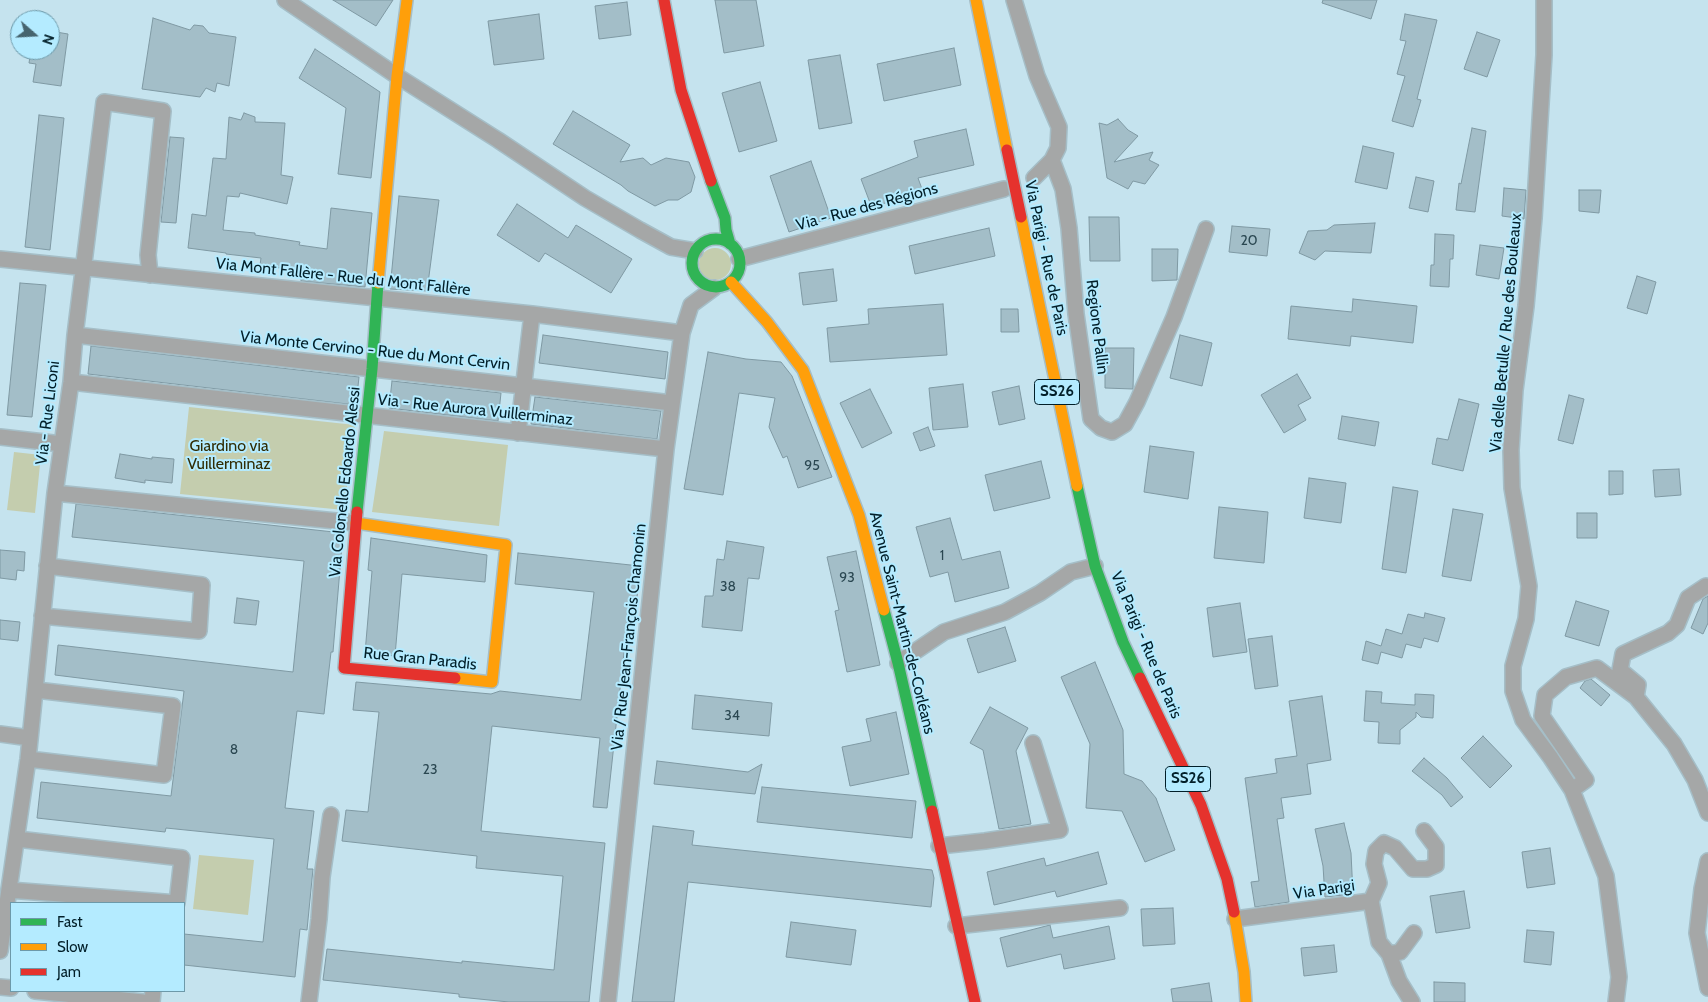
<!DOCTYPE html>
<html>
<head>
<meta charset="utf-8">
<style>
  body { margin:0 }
  #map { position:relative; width:1708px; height:1002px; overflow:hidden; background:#c5e3ee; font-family:Cabin,sans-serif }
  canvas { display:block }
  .legend { position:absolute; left:10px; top:902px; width:175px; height:90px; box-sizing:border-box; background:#b4ebff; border:1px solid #6d99a9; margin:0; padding:6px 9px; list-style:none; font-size:15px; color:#021f29 }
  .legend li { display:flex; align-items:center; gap:10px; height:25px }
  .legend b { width:25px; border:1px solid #6d99a9 }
  .north { position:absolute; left:10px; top:10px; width:50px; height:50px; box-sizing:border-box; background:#b4ebff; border:1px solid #6d99a9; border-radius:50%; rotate:109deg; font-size:14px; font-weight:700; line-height:20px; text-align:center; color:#021f29 }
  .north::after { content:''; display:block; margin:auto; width:18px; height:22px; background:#46646e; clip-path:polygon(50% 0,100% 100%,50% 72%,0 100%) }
</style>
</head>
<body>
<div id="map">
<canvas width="1708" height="1002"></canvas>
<ul class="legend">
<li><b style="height:6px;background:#30b455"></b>Fast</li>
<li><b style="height:6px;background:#ff9f0a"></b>Slow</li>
<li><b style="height:6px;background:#e5322d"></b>Jam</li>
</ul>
<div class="north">N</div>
</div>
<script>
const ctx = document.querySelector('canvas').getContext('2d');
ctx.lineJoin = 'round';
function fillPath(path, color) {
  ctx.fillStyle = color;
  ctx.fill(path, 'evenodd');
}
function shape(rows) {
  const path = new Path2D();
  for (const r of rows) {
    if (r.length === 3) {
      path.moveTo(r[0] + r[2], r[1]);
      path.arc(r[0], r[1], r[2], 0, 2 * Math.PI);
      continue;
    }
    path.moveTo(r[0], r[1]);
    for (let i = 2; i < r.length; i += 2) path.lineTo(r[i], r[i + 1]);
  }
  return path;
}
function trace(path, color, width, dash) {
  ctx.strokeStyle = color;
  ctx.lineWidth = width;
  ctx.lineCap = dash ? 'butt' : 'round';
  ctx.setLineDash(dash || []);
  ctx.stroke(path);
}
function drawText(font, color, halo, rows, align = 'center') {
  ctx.font = font + ' Cabin,sans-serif';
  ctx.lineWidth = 4;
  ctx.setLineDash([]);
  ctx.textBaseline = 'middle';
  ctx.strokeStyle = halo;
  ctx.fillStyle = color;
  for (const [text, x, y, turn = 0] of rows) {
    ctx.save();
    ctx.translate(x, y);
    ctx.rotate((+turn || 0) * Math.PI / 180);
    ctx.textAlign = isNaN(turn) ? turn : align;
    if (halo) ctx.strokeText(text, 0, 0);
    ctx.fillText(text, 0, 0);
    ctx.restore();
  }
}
fillPath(shape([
  [715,264,16],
  [189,407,355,425,344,510,180,494],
  [384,431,508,445,499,526,372,512],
  [14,452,41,455,35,513,7,510],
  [199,855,254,860,248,915,193,909]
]), '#c4cdae');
const building = shape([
  [333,0,393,0,376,26,333,0],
  [715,0,756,0,764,46,724,53,715,0],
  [1323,0,1377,0,1371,19,1322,3,1323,0],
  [627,2,631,35,599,39,595,6,627,2],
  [539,14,544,59,494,65,488,21,539,14],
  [1405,14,1437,20,1417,99,1421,100,1413,127,1392,121,1405,76,1397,74,1406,41,1400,40,1405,14],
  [153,18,190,30,194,25,203,26,209,33,236,37,229,86,217,83,215,92,206,88,200,97,142,89,153,18],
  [50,31,68,34,61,86,33,82,36,64,29,63,31,50,50,50,50,31],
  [1477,32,1500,40,1487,77,1464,69,1477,32],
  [954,48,961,85,884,101,877,64,954,48],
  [315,49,380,92,371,178,338,174,346,108,299,78,315,49],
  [840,55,852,123,819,129,808,60,840,55],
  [760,82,777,141,739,152,722,93,760,82],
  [573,111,630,145,620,162,643,158,651,165,666,158,689,162,695,177,691,192,678,200,668,200,655,206,628,191,621,185,553,144,573,111],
  [244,113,255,117,255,122,285,123,281,175,293,177,287,204,240,193,239,197,227,196,223,230,255,233,255,235,300,242,299,245,327,249,331,208,372,213,365,287,301,281,301,271,260,265,261,258,226,254,226,253,188,248,192,214,206,216,213,158,226,159,229,117,241,120,244,113],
  [39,115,64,118,50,250,25,247,39,115],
  [1118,119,1128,130,1138,136,1114,162,1153,152,1149,160,1159,165,1145,184,1133,181,1128,189,1107,178,1099,123,1107,125,1118,119],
  [1472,128,1486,131,1475,212,1456,210,1459,183,1461,184,1472,128],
  [966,129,974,165,918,178,922,189,872,208,861,179,918,157,914,141,966,129],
  [170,137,184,138,176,223,161,222,170,137],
  [1363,146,1394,153,1387,189,1355,182,1363,146],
  [811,161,831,218,789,232,770,176,811,161],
  [1416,177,1434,181,1428,212,1409,208,1416,177],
  [1504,188,1526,190,1524,219,1502,216,1504,188],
  [1579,190,1601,190,1599,213,1579,211,1579,190],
  [399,196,439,200,427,291,390,289,399,196],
  [517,204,568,238,576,225,632,259,611,293,545,253,539,262,497,235,517,204],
  [1089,217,1119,217,1120,261,1090,261,1089,217],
  [1375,223,1371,253,1325,251,1315,260,1299,253,1308,231,1327,230,1334,225,1375,223],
  [1232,226,1270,229,1267,256,1229,252,1232,226],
  [989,228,995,256,915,274,909,246,989,228],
  [1435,234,1454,235,1453,259,1450,259,1449,287,1430,286,1431,265,1434,265,1435,234],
  [1480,245,1504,248,1499,279,1476,275,1480,245],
  [1152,249,1178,249,1177,280,1152,281,1152,249],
  [833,269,837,301,803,305,799,273,833,269],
  [1637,276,1656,282,1647,314,1627,308,1637,276],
  [20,283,46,285,32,417,7,415,20,283],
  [1353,299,1417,306,1413,343,1351,336,1350,346,1288,339,1291,306,1352,312,1353,299],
  [943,304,947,355,830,362,827,328,869,324,868,309,943,304],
  [1001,309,1018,309,1019,332,1001,332,1001,309],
  [543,335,668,352,665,379,539,363,543,335],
  [1180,335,1212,343,1202,386,1170,378,1180,335],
  [91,346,359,377,356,405,88,374,91,346],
  [1105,348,1134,348,1133,389,1105,388,1105,348],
  [708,352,746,359,781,362,792,376,832,477,798,488,787,456,783,458,769,427,775,398,739,393,723,495,684,489,708,352],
  [1297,374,1311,398,1298,405,1306,420,1284,433,1261,395,1297,374],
  [392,381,501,393,498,421,389,408,392,381],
  [963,384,968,427,933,430,929,388,963,384],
  [1019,386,1025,419,999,425,992,392,1019,386],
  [870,389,892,433,862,448,840,403,870,389],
  [1569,395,1584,399,1573,444,1558,440,1569,395],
  [535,397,661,411,657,439,531,424,535,397],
  [1459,399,1479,404,1463,471,1432,464,1437,438,1448,440,1459,399],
  [1342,416,1379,422,1375,446,1338,439,1342,416],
  [928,427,935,446,920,451,913,433,928,427],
  [1150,446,1194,452,1188,499,1144,492,1150,446],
  [120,454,152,459,152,457,174,459,172,483,145,480,145,483,115,478,120,454],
  [1041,461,1050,498,994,511,985,475,1041,461],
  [1679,469,1681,495,1655,497,1653,470,1679,469],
  [1609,471,1623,471,1623,494,1609,495,1609,471],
  [1309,478,1346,483,1341,523,1304,518,1309,478],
  [1393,487,1418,491,1406,573,1382,569,1393,487],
  [76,504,343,533,333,652,331,652,324,714,297,711,285,808,314,811,307,869,313,869,307,930,300,929,295,977,184,965,184,934,263,942,274,839,166,828,165,832,37,818,41,782,171,796,184,691,55,675,58,645,293,672,304,561,72,537,76,504],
  [1219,507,1268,512,1264,563,1214,558,1219,507],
  [1453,509,1483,514,1471,581,1442,576,1453,509],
  [1577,513,1597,513,1597,538,1577,538,1577,513],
  [950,518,962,560,1000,551,1009,588,955,602,948,572,930,577,916,527,950,518],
  [371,538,487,555,485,582,402,574,395,656,365,653,372,571,368,570,371,538],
  [727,541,764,547,759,579,748,578,742,631,702,627,705,596,713,596,717,559,724,560,727,541],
  [0,550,25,552,24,571,17,570,16,580,0,578,0,550],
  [856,551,880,665,847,672,835,611,839,610,827,557,856,551],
  [518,553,640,566,637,598,630,598,607,808,593,807,600,738,492,726,481,831,605,843,589,1002,509,1002,459,997,459,994,323,980,327,949,462,963,462,961,554,970,563,876,476,868,477,856,342,841,346,810,368,812,379,712,353,710,356,682,491,694,500,691,581,700,594,592,515,584,518,553],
  [1708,596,1708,623,1703,634,1691,628,1703,599,1708,596],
  [237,598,259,601,256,625,234,623,237,598],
  [1576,601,1609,611,1599,646,1565,636,1576,601],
  [1240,603,1247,652,1213,657,1207,608,1240,603],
  [1425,613,1445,618,1438,642,1424,638,1421,648,1406,644,1402,658,1381,652,1378,664,1362,660,1366,641,1381,646,1386,629,1402,634,1408,614,1424,618,1425,613],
  [0,620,20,622,18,641,0,639,0,620],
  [1005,627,1016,661,978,673,967,639,1005,627],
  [1272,636,1278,686,1255,689,1248,639,1272,636],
  [1095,662,1123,730,1124,774,1142,781,1156,798,1175,850,1145,862,1122,811,1086,808,1090,744,1061,677,1095,662],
  [1591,679,1610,695,1601,706,1580,688,1585,681,1591,679],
  [1366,691,1382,692,1381,703,1415,705,1415,694,1434,695,1433,718,1421,717,1416,712,1416,717,1400,730,1400,744,1378,743,1379,722,1364,721,1366,691],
  [695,695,772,703,769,736,692,729,695,695],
  [1322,696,1331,760,1307,764,1311,794,1281,798,1284,818,1277,819,1289,902,1255,907,1251,882,1259,881,1245,778,1277,773,1275,759,1297,756,1289,701,1322,696],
  [990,707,1028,728,1016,751,1031,824,999,829,983,750,970,743,990,707],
  [896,712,909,774,850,786,842,747,871,741,866,719,896,712],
  [1483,736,1512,766,1490,788,1461,758,1483,736],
  [1424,758,1447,778,1463,797,1451,807,1442,795,1412,771,1424,758],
  [657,761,748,772,762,764,755,794,654,784,657,761],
  [762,787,916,801,912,838,757,822,762,787],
  [1344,823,1351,853,1353,894,1325,897,1323,866,1315,829,1344,823],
  [653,826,694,831,692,845,932,870,934,878,931,907,688,882,674,1002,632,1002,653,826],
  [1550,848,1555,884,1527,888,1522,852,1550,848],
  [1098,852,1107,884,1057,897,1055,891,994,905,987,872,1044,858,1046,866,1098,852],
  [1464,891,1470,928,1436,933,1430,896,1464,891],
  [1173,908,1175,944,1143,946,1141,909,1173,908],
  [791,922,856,930,851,965,786,957,791,922],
  [1050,925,1053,938,1109,926,1115,959,1064,969,1061,954,1007,967,1000,938,1050,925],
  [1527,930,1554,932,1551,965,1524,962,1527,930],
  [1334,945,1337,972,1304,976,1301,948,1334,945],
  [1434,982,1465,983,1465,1002,1434,1002,1434,982],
  [1209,983,1212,1002,1173,1002,1171,989,1209,983]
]);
fillPath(building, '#a3bec8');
trace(building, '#7f99a3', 1);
const street = shape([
  [285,0,397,76,498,140,585,198,640,230,671,247,695,251],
  [1014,0,1037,76,1059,127,1058,148,1052,160,1063,189,1069,228,1076,314,1091,419,1101,428,1112,432,1125,424,1137,402,1174,317,1206,229],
  [1544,0,1544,55,1534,218,1526,306,1515,390,1511,450,1512,488,1529,586,1526,619,1513,666,1513,691,1523,720,1551,758,1572,790,1606,876,1619,977,1616,1002],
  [1034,178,1052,160],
  [0,259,532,314,682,333],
  [739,259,1004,189],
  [75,335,672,403],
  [71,382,666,449],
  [518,433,532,314],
  [0,437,62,444],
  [55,493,356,523],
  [42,616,199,631,202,585,47,566],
  [898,663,944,632,1005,612,1040,593,1071,572,1095,566],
  [1636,697,1638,685,1620,670,1623,654,1668,633,1677,625,1688,598,1706,586],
  [0,734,30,738],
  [28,759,164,775,173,706,36,690],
  [1572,790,1586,780,1542,716,1545,695,1566,677,1597,668,1636,697,1674,744,1695,780,1708,813],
  [939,846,985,841,1060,830,1033,743],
  [1708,861,1702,889,1697,933,1708,988],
  [9,890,177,903,182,858,17,839],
  [1371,901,1379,942,1389,954,1400,952,1414,933],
  [1235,919,1371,901,1379,883,1374,864,1376,851,1384,843,1395,848,1413,869,1427,869,1436,865,1436,847,1424,831],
  [956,926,1120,908],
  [0,951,28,759,55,493,71,382,75,335,104,102,163,111,148,255,150,275],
  [1389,954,1399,981,1412,1002],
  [0,987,11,988],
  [35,991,143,1002],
  [152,1002,153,991],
  [309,1002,319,919,322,877,331,815],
  [608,1002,666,449,682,333,691,305,714,288]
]);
const fast = shape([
  [711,181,725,218,726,230,730,244],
  [716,263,24],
  [1077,486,1095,566,1123,642,1140,678],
  [357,512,372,369,378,283],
  [884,610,898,663,932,811]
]);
const slow = shape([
  [976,0,1007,150],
  [1021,217,1077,486],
  [731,282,767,322,803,370,859,515,884,610],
  [378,283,397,76,407,0],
  [356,523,506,545,492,682,455,678],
  [1234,912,1244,972,1246,1002]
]);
const jam = shape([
  [664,0,681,90,711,181],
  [357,512,344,668,455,678],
  [1140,678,1201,805,1227,879,1234,912],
  [932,811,975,1002]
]);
trace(street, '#a5bec7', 18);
trace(fast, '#a5bec7', 14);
trace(slow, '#a5bec7', 14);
trace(jam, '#a5bec7', 14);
trace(street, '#a5a7a7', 15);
trace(fast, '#30b455', 11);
trace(slow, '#ff9f0a', 11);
trace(jam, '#e5322d', 11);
const jamBridge = shape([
  [1007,150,1021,217]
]);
trace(jamBridge, '#a5bec7', 14, []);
trace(jamBridge, '#e5322d', 11);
drawText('14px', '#2a4751', null, [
  ["20",1249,241],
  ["95",812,466],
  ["1",942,556],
  ["93",847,578],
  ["38",728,587],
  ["34",732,716],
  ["8",234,750],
  ["23",430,770]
]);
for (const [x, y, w] of [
  [1057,392,45],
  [1188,779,45]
]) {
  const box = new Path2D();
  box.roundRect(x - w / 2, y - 12.5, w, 25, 4);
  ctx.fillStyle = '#b4ebff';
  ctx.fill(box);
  trace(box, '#021f29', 1);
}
drawText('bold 15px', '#021f29', null, [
  ["SS26",1057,392],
  ["SS26",1188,779]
]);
drawText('16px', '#021f29', '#b4ebff', [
  ["Via - Rue des Régions",867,207,-15],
  ["Via Parigi - Rue de Paris",1046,258,78],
  ["Via Mont Fallère - Rue du Mont Fallère",343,277,6],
  ["Regione Pallin",1097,327,83],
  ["Via delle Betulle / Rue des Bouleaux",1506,333,-85],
  ["Via Monte Cervino - Rue du Mont Cervin",375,351,6],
  ["Via - Rue Aurora Vuillerminaz",475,410,6],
  ["Via - Rue Liconi",48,413,-83],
  ["Via Colonello Edoardo Alessi",345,482,-84],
  ["Avenue Saint-Martin-de-Corléans",902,623,76],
  ["Via / Rue Jean-François Chamonin",629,637,-84],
  ["Via Parigi - Rue de Paris",1146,645,67],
  ["Rue Gran Paradis",420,659,6],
  ["Via Parigi",1324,890,-8]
]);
drawText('16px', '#312c04', '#b4ebff', [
  ["Giardino via",229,446],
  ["Vuillerminaz",229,464]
]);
</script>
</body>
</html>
